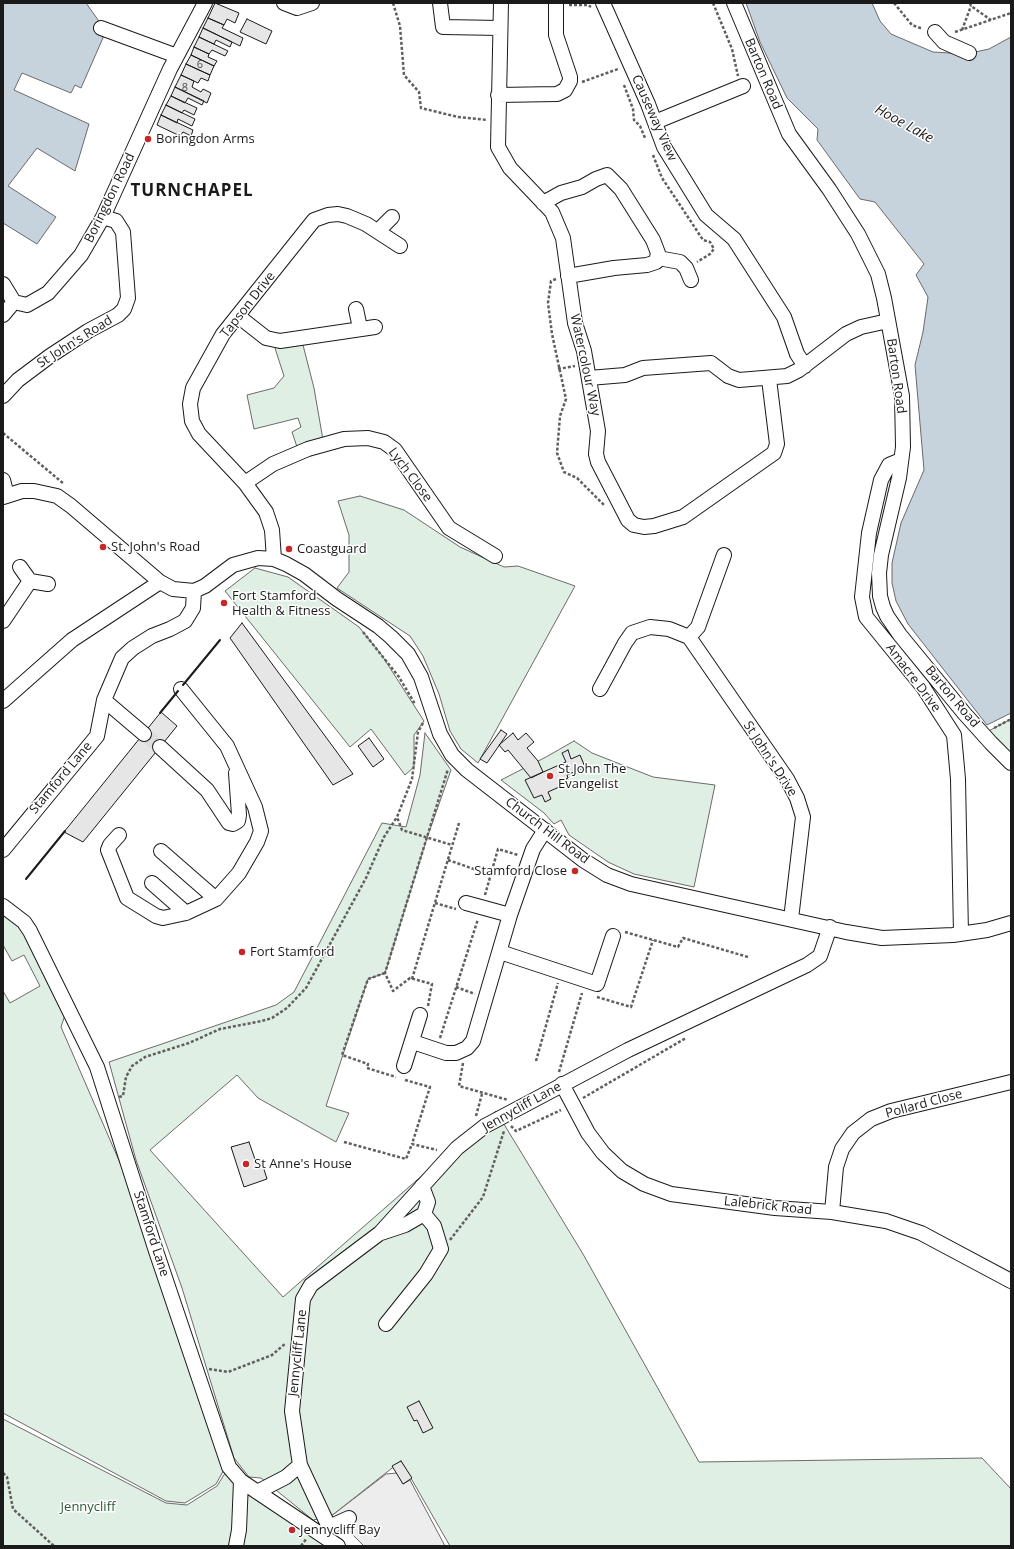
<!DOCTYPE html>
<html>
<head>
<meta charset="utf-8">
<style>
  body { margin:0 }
  #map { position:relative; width:1014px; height:1549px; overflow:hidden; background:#fff; font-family:"Open Sans",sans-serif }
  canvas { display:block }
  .frame { position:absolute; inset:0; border:4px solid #1a1a1a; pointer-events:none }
</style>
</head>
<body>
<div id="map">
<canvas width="1014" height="1549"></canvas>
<div class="frame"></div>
</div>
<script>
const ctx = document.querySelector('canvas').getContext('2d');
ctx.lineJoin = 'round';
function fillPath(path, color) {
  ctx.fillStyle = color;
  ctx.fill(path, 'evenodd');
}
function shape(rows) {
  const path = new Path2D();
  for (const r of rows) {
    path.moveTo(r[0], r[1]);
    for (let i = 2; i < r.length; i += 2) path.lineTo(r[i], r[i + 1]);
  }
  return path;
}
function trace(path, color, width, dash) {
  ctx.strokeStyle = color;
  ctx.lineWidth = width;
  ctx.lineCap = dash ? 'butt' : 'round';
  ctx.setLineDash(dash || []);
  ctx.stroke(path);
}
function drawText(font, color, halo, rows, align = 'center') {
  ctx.font = font + ' "Open Sans",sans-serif';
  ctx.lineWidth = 3;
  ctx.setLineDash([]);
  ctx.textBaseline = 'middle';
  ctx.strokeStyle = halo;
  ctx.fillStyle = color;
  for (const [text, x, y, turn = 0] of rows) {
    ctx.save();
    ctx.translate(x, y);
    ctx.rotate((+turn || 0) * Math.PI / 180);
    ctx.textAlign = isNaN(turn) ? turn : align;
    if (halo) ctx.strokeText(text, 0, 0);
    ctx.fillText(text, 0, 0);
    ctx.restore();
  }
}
const green = shape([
  [274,345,285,347,303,345,314,388,323,440,297,447,292,432,301,427,298,418,254,429,247,395,274,388,284,376,274,345],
  [360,496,404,510,460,547,504,567,518,566,575,586,478,763,461,749,450,731,439,694,423,656,410,636,337,588,349,572,349,535,338,501,360,496],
  [255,568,288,577,359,627,381,654,424,721,414,735,414,767,405,775,371,729,350,747,225,591,255,568],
  [1011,719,1011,762,983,734,1011,719],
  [425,733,451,770,427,838,385,973,368,979,326,1106,349,1113,336,1142,258,1098,237,1075,150,1150,283,1297,496,1111,583,1254,699,1462,982,1458,1011,1489,1011,1546,450,1546,401,1461,330,1517,313,1520,261,1478,249,1477,234,1458,182,1288,136,1160,109,1062,276,1005,294,992,382,823,406,827,420,775,425,733],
  [574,741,592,753,653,777,715,785,694,887,634,874,608,862,569,835,561,820,554,824,544,813,501,780,546,757,574,741],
  [3,915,25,930,65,1015,61,1027,127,1179,226,1466,216,1484,185,1503,166,1501,3,1413,3,991,10,1003,40,986,24,955,12,961,3,945,3,915],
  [3,1419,166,1503,187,1505,217,1486,229,1467,331,1546,3,1546,3,1419]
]);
fillPath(green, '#e0efe3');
trace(green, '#6a6a6a', 1);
const parking = shape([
  [397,1473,403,1484,410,1480,445,1546,364,1546,348,1530,339,1533,330,1517,386,1474,397,1473]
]);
fillPath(parking, '#ededed');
trace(parking, '#6a6a6a', 1);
const water = shape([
  [3,3,86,3,106,31,81,88,75,85,71,93,22,73,14,90,89,124,75,171,37,148,8,186,56,217,37,244,3,223,3,3],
  [746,3,872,3,880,21,891,34,933,52,966,54,989,49,1011,37,1011,713,987,725,908,624,896,601,892,583,892,563,901,523,924,470,915,365,923,332,928,297,916,275,924,264,875,202,860,199,817,140,818,129,787,98,760,42,746,3]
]);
fillPath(water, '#c6d2dc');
trace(water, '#6a6a6a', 1);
const building = shape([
  [215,3,239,13,235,23,227,19,224,25,208,18,215,3],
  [208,18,224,25,222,28,243,38,240,46,203,28,208,18],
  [247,19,272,31,266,44,240,32,247,19],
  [203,28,232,42,230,47,216,40,214,44,199,37,203,28],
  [199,37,228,51,225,56,212,50,209,54,194,47,199,37],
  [194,47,209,54,208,57,217,61,214,66,191,55,194,47],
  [191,55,214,66,210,75,186,64,191,55],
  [186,64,210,75,208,81,201,78,198,83,181,75,186,64],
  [181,75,194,81,192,87,201,92,203,89,211,93,207,103,175,87,181,75],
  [175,87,204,101,202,105,188,98,185,103,171,96,175,87],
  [171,96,197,108,194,115,184,110,182,113,166,105,171,96],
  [166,105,195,119,192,126,178,119,177,123,161,115,166,105],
  [161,115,193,130,191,136,183,132,180,136,157,125,161,115],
  [242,623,353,774,333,785,230,638,242,623],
  [161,712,177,726,83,842,64,832,161,712],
  [501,730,507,734,487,763,480,759,501,730],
  [513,733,518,740,526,733,534,742,527,748,538,761,543,772,531,778,508,750,505,752,499,745,513,733],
  [369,738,384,759,373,767,358,746,369,738],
  [568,750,571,759,580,755,585,767,567,775,568,778,566,779,568,783,548,792,551,799,545,802,542,795,534,798,525,780,566,762,562,753,568,750],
  [249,1142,257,1165,262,1163,267,1179,244,1187,231,1147,249,1142],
  [419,1401,433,1428,423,1433,417,1420,414,1421,407,1407,419,1401],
  [401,1461,412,1478,403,1484,392,1466,401,1461]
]);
fillPath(building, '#e6e6e6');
trace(building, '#1a1a1a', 1);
trace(shape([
  [144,734,160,747]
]), '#ddd', 14, [14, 7]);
const minor = shape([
  [284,3,297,8,312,3],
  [440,3,443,27,500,28],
  [501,3,498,147,510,168,552,212,563,238,575,323,584,351,598,431,596,454,598,462,628,520,634,525,644,527,654,526,683,517,774,453,777,444,769,379],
  [603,3,648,104,664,147,706,215,734,239,784,317,797,354,805,366],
  [734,3,789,134,829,189,858,234,878,274,884,298,902,396,903,447,899,478,881,555,879,573,880,596,883,607,887,616,900,635,964,713,991,743,1011,763],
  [101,28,177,56],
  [935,32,944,42,969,53],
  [498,95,557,94,565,90,570,81,570,77,556,35,556,3],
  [655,122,743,86],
  [543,203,561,193,582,187,596,179,607,175,621,189,653,240,658,253,656,262,647,265,614,268,568,276],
  [378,231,392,217],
  [658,258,680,262,686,268,691,280],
  [3,284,14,302],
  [356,309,360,328],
  [3,315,14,302,27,305,48,293,81,255,103,217,170,69,205,3],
  [238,316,266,338,280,341,375,327],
  [589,378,625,375,643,368,711,363,728,376,739,380,787,376,799,370,846,334,861,327,888,321],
  [3,396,18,380,50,356,88,331,118,315,124,309,128,298,123,232,116,221,103,217],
  [901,460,889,465,881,480,869,533,862,597,866,617,923,687,954,735,958,779,961,934],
  [3,480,7,496],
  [245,483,273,464,308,449,344,439,368,438,384,442,395,450,449,528,495,556],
  [3,497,22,491,34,491,57,496,71,506,160,582,173,589,194,591],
  [274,559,272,530,266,512,245,483,199,434,192,421,190,404,193,388,223,334,314,220,328,215,338,214,347,216,366,224,400,246],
  [30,581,48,584],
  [194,591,205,586,233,565,258,558,274,559,286,564,304,574,337,599,378,626,391,637,408,654,421,677,440,734,452,755,467,770,583,860,607,875,631,884,846,932,882,938,953,935,987,930,1011,923],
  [3,621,30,581,20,567],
  [689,637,698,627,724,555],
  [600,689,625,643,632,633,650,627,669,629,689,637,787,779,797,798,803,817,791,919],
  [104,700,144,734],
  [3,701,72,640,160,582],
  [160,747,207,790,229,823,233,824,238,821,239,815,236,773],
  [119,835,110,845,108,850,127,898,156,916,163,918,186,913,216,899,239,873,257,842,261,831,255,807,227,746,181,689],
  [3,850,97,736,104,700,122,658,133,648,152,636,170,629,185,621,193,608,194,591],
  [161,851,216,899],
  [152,883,186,913],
  [466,903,510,915],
  [3,906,24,922,30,931,97,1067,156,1251,229,1467,241,1481,338,1546],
  [500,952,597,984,613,936],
  [413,1042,446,1053,456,1053,467,1048,473,1041,510,915,533,849,545,830],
  [404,1066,420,1015],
  [562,1084,588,1133,603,1153,622,1171,644,1184,671,1194,775,1208,832,1212,886,1221,921,1233,1011,1281],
  [832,1212,836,1167,842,1149,853,1133,871,1119,891,1111,1011,1082],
  [381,1233,405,1225,424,1214,428,1202,422,1186],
  [386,1324,426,1274,441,1249,434,1226,424,1214],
  [257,1492,286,1477,300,1465],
  [329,1527,300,1465,292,1411,303,1299,311,1285,380,1233,457,1148,485,1126,628,1050,807,965,820,956,830,927],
  [329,1527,349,1518],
  [236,1546,239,1530,241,1481]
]);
trace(minor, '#1a1a1a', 16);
trace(shape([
  [393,3,400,26,404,75,419,92,421,108,458,117,487,120],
  [713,3,732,49,738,76],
  [894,3,912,25,923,29],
  [970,3,971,6,991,20],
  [569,5,588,5,591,7],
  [962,30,971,6],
  [955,32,1011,13],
  [582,82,618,69],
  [624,85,633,109,634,120,640,126,645,138],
  [653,155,662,178,680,205,703,240,710,242,714,249,710,254,697,262],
  [556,279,551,281,548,303,552,334,566,399,560,416,557,453,564,472,577,478,605,506],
  [558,369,575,366],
  [3,433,64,484],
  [363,632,399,677,415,704],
  [423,723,418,732,412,779,397,817,402,830,452,845],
  [994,728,1011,719],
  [448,860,491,875],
  [485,895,498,849,518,855],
  [435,903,456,909],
  [625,932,678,947,683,938,748,957],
  [385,973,368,979,342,1055,368,1064,367,1068,396,1077],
  [412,979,459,823],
  [456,987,475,994],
  [597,997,631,1007,653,940],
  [428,1006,432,984,410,978,393,991,385,973,448,769],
  [440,1038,478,919],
  [536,1061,558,983],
  [463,1063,459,1086,508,1100],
  [559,1072,582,993],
  [405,1080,430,1087,412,1144],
  [119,1097,123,1096,126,1077,132,1066,145,1057,189,1043,220,1029,262,1021,272,1018,287,1008,306,988,366,878,384,837,397,817],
  [583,1098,686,1038],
  [476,1116,482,1094],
  [511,1126,516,1131,561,1110],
  [344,1142,406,1159,412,1144,437,1150],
  [450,1240,483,1197,504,1131],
  [209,1369,228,1372,272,1355,286,1343],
  [3,1473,7,1477,13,1509,54,1546],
  [301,1546,307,1538]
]), '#5f5f5f', 2.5, [3, 2]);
trace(minor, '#fff', 14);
trace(shape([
  [183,685,220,640],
  [160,713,178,691],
  [26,879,65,831]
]), '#1a1a1a', 2);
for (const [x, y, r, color] of [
  [148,139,4,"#c62828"],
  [103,547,4,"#c62828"],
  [289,549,4,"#c62828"],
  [224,603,4,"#c62828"],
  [550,776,4,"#c62828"],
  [575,871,4,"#c62828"],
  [242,952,4,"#c62828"],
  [246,1164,4,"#c62828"],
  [292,1530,4,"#c62828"]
]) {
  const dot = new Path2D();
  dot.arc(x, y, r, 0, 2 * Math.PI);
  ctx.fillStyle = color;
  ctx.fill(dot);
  trace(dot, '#fff', 1.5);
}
drawText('11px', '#4d4d4d', null, [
  ["6",200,65],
  ["8",185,88]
]);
drawText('13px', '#1a1a1a', '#fff', [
  ["Barton Road",763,74,67],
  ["Causeway View",654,118,66],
  ["Boringdon Road",110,198,-64],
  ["Tapson Drive",248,305,-52],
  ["St John's Road",75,342,-32],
  ["Watercolour Way",585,365,78],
  ["Barton Road",896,376,82],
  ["Lych Close",410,475,53],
  ["Amacre Drive",913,678,53],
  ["Barton Road",952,697,50],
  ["St John's Drive",770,759,57],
  ["Stamford Lane",61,778,-50],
  ["Church Hill Road",547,831,37],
  ["Pollard Close",924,1104,-15],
  ["Jennycliff Lane",522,1107,-29],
  ["Lalebrick Road",768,1206,6],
  ["Stamford Lane",151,1234,72],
  ["Jennycliff Lane",298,1353,-84]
]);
drawText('13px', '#1a1a1a', '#fff', [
  ["Boringdon Arms",156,139],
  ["St. John's Road",111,547],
  ["Coastguard",297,549],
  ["Fort Stamford",232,596],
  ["Health & Fitness",232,611],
  ["St John The",558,769],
  ["Evangelist",558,784],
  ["Stamford Close",567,871,"right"],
  ["Fort Stamford",250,952],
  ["St Anne's House",254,1164],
  ["Jennycliff Bay",300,1530]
], 'left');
drawText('13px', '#2b5a34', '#fff', [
  ["Jennycliff",88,1507]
]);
drawText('italic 14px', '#1a1a1a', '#fff', [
  ["Hooe Lake",904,124,29]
]);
ctx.letterSpacing = '1px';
drawText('bold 17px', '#1a1a1a', '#fff', [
  ["TURNCHAPEL",192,191]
]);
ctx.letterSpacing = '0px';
</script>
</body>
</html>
